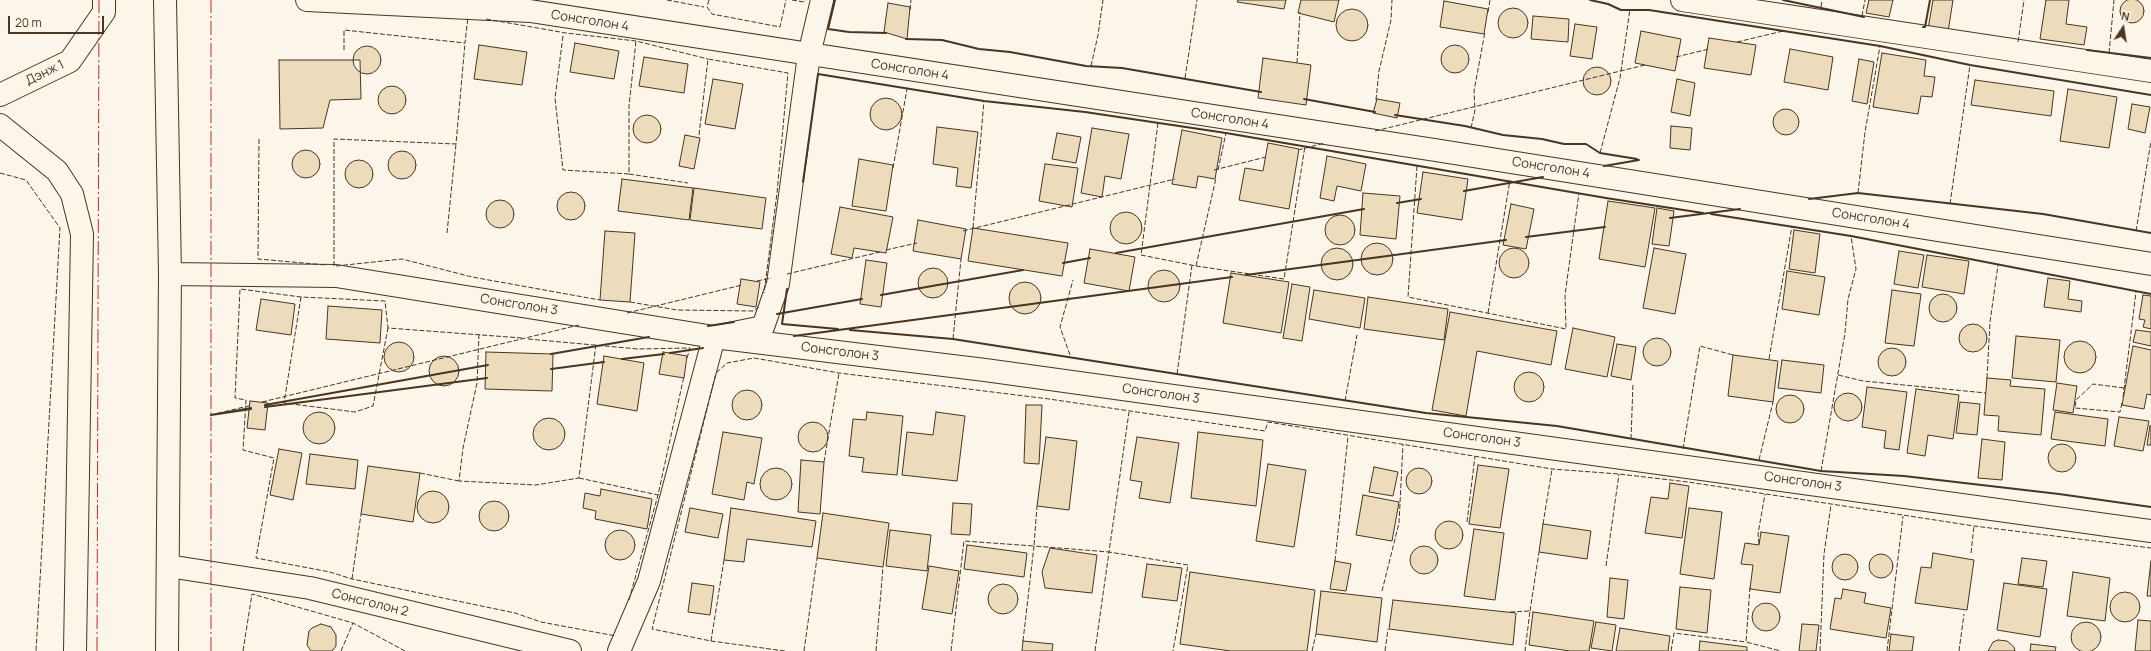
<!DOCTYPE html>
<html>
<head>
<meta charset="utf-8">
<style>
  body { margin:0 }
  #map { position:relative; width:2151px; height:651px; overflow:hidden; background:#fbf6e9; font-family:Manrope,sans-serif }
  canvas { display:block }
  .north { position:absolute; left:2103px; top:8px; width:40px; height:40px; -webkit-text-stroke:3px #fbf6e9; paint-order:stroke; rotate:12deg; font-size:11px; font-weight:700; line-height:16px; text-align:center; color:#4a3520 }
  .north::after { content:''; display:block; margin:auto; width:14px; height:18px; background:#4a3520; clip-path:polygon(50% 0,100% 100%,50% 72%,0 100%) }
  .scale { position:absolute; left:8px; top:16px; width:96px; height:18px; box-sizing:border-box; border:2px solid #4a3520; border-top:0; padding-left:5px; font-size:12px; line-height:14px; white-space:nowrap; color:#4a3520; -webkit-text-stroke:3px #fbf6e9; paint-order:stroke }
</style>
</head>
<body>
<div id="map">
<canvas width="2151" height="651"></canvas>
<div class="north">N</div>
<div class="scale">20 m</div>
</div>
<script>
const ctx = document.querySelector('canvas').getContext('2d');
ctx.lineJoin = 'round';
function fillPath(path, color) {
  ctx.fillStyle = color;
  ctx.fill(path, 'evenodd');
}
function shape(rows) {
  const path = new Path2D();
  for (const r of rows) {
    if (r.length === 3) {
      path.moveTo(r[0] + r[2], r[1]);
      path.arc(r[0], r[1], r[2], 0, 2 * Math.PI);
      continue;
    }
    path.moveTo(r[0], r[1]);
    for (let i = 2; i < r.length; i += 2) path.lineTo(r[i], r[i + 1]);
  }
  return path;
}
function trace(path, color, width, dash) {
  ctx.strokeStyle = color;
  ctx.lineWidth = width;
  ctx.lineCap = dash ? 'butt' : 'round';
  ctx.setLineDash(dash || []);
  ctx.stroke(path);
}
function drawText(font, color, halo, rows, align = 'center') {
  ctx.font = font + ' Manrope,sans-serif';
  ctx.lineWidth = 3;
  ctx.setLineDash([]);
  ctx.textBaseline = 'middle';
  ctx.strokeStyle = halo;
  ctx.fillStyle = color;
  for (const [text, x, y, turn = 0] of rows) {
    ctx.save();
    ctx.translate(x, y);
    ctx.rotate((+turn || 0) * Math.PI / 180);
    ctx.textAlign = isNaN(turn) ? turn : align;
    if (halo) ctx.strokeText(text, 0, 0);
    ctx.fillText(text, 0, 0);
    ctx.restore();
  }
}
const building = shape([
  [2132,11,12],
  [1238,0,1286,0,1284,9,1237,2,1238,0],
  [1301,0,1339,0,1334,22,1298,13,1301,0],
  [1869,0,1893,0,1889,17,1866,13,1869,0],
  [1933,0,1953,0,1948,32,1928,29,1933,0],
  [2046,0,2069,0,2066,24,2087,27,2084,45,2040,39,2046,0],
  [1444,1,1488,9,1484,34,1440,27,1444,1],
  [888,3,910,7,907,39,884,32,888,3],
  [1513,23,15],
  [1352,25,16],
  [1533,16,1569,19,1568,42,1531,39,1533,16],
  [1575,24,1597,27,1592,59,1570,56,1575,24],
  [1641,31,1681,39,1675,71,1635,63,1641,31],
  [1709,38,1756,45,1751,75,1704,68,1709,38],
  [575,43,619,51,614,79,570,72,575,43],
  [479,45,527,52,522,85,474,79,479,45],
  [1455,59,14],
  [367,60,14],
  [1790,49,1833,57,1828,90,1784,82,1790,49],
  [1882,53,1926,60,1924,76,1935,77,1932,97,1921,96,1918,114,1873,107,1882,53],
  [644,57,688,64,684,93,639,86,644,57],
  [1263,58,1311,65,1306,105,1258,98,1263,58],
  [1859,59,1874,62,1867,104,1852,101,1859,59],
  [279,60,360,60,361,99,330,100,323,128,280,129,279,60],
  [1597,81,14],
  [713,79,743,84,735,129,705,124,713,79],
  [1677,79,1695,83,1690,116,1671,112,1677,79],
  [1975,80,2054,91,2051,116,1971,105,1975,80],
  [392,100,14],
  [2068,89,2117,97,2109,148,2060,141,2068,89],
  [886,114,16],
  [1377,99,1400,103,1397,118,1373,113,1377,99],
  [2132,104,2150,107,2145,133,2128,129,2132,104],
  [1786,122,13],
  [647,129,14],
  [1671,126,1692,128,1690,150,1670,148,1671,126],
  [937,127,978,132,971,188,956,186,958,168,933,164,937,127],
  [1092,128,1129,134,1121,179,1105,176,1102,197,1081,193,1092,128],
  [1182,130,1222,138,1215,179,1198,176,1196,188,1172,184,1182,130],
  [1057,133,1081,137,1076,163,1052,159,1057,133],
  [685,135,700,138,694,169,679,166,685,135],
  [1268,143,1299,149,1289,209,1239,200,1245,168,1263,171,1268,143],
  [306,164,14],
  [402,165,14],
  [1327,156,1366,164,1361,191,1337,186,1334,201,1320,198,1327,156],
  [859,159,893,165,886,211,852,206,859,159],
  [359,174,14],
  [1045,164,1078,168,1072,207,1039,201,1045,164],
  [1423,172,1468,179,1462,220,1417,213,1423,172],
  [622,179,693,188,689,220,618,211,622,179],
  [694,188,766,198,762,229,690,220,694,188],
  [571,206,14],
  [1363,193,1400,196,1396,239,1360,235,1363,193],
  [500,214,14],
  [1608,201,1655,208,1645,267,1599,259,1608,201],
  [1511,204,1534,209,1526,249,1503,245,1511,204],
  [840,207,893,217,886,253,854,248,852,258,831,254,840,207],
  [1657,208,1674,211,1669,246,1652,244,1657,208],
  [1126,228,16],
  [1340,230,15],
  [918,220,966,229,961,259,913,251,918,220],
  [973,228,1068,243,1062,276,968,261,973,228],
  [1794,230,1820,234,1815,273,1789,269,1794,230],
  [605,231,635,233,630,302,600,300,605,231],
  [1377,259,16],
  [1514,263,15],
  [1654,248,1686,254,1675,314,1643,308,1654,248],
  [1337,264,16],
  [1090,249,1135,257,1129,291,1084,283,1090,249],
  [1899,251,1924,255,1918,288,1894,284,1899,251],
  [1927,255,1969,261,1964,294,1922,287,1927,255],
  [866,260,887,263,881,307,860,304,866,260],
  [933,283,15],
  [1164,286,16],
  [1787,271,1825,277,1819,315,1782,309,1787,271],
  [1231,273,1289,282,1281,333,1223,323,1231,273],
  [2048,278,2070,281,2068,299,2082,301,2081,312,2044,307,2048,278],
  [741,279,760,282,756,307,737,304,741,279],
  [1025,298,16],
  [1292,284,1310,287,1302,341,1283,338,1292,284],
  [1314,290,1365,298,1360,328,1309,319,1314,290],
  [1892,290,1921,294,1914,346,1885,343,1892,290],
  [1943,308,14],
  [2143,295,2151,296,2151,329,2143,327,2145,320,2139,319,2143,295],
  [1368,297,1448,309,1444,340,1364,329,1368,297],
  [261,299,295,304,291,335,256,330,261,299],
  [328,306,382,310,380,343,326,339,328,306],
  [1450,312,1557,331,1551,365,1477,351,1466,416,1432,410,1450,312],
  [1973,338,14],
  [1573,328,1615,337,1607,377,1565,369,1573,328],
  [2136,330,2151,332,2151,346,2133,342,2136,330],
  [2016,336,2060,340,2056,382,2012,378,2016,336],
  [1657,352,14],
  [2080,357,16],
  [399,357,15],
  [1617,344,1636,347,1631,380,1611,376,1617,344],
  [2133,346,2151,350,2151,395,2147,394,2144,409,2122,405,2133,346],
  [1892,362,14],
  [486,352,553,354,552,391,485,389,486,352],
  [663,352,687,356,684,378,659,374,663,352],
  [1733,355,1778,361,1773,402,1728,396,1733,355],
  [444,371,15],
  [604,356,644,363,637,411,597,404,604,356],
  [1782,360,1824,365,1821,393,1778,388,1782,360],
  [1529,387,15],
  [1987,378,2011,380,2010,386,2045,389,2041,435,1998,431,1999,416,1984,415,1987,378],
  [2057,383,2077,386,2073,413,2053,410,2057,383],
  [1867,387,1907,392,1899,450,1884,448,1886,431,1862,427,1867,387],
  [1916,389,1959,395,1953,439,1928,435,1925,456,1907,453,1916,389],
  [747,405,15],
  [1848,407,14],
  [1790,409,14],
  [250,401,268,403,265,430,247,428,250,401],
  [1960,402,1980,404,1977,435,1956,433,1960,402],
  [1026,405,1042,405,1039,464,1024,463,1026,405],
  [867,412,903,416,897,475,862,472,864,458,849,456,853,419,866,420,867,412],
  [936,412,965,416,957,481,902,475,907,432,933,435,936,412],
  [2055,412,2108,419,2105,446,2051,439,2055,412],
  [319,428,16],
  [2119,417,2149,421,2143,451,2114,446,2119,417],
  [549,434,16],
  [813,437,15],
  [2150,426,2151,426,2151,445,2147,445,2150,426],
  [723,432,762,438,754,484,747,482,744,500,712,494,723,432],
  [1198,432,1263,440,1256,506,1191,498,1198,432],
  [1046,437,1077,441,1069,510,1037,506,1046,437],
  [1137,437,1179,443,1170,503,1139,498,1142,482,1130,480,1137,437],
  [1982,439,2005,442,2002,480,1978,478,1982,439],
  [2062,458,14],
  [279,449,302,453,293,500,270,495,279,449],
  [310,454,358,460,355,489,306,484,310,454],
  [801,460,824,462,820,514,798,512,801,460],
  [1268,464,1306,470,1294,547,1256,541,1268,464],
  [1478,465,1509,469,1500,528,1469,524,1478,465],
  [368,466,420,473,413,522,361,514,368,466],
  [1374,467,1398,472,1393,496,1369,492,1374,467],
  [776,484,16],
  [1419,481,13],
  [1670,483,1689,486,1682,538,1645,533,1651,497,1668,499,1670,483],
  [601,489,652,499,647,529,595,519,596,511,583,508,585,493,600,496,601,489],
  [433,507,16],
  [1363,495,1399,502,1392,541,1356,535,1363,495],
  [494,516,15],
  [953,503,972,504,970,535,951,534,953,503],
  [690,508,723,514,718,538,685,532,690,508],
  [731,508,816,521,812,547,747,539,744,562,724,560,731,508],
  [1689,508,1722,512,1714,579,1680,574,1689,508],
  [823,513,889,523,883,567,817,558,823,513],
  [1449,535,14],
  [1543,524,1591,531,1587,559,1539,552,1543,524],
  [1474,529,1504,533,1495,600,1464,596,1474,529],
  [620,545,15],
  [890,530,931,535,927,571,886,566,890,530],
  [1761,532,1789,536,1780,593,1750,589,1753,565,1741,564,1745,543,1759,545,1761,532],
  [967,545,1027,553,1024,577,964,569,967,545],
  [1424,560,14],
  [1050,548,1097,555,1092,593,1045,588,1042,572,1050,548],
  [1933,553,1974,560,1967,610,1915,603,1921,567,1931,568,1933,553],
  [1881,566,12],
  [1845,567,13],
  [2022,558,2047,561,2043,587,2018,584,2022,558],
  [1335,561,1351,564,1346,591,1330,589,1335,561],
  [2151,561,2151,596,2147,596,2151,561],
  [1147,564,1182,568,1177,601,1142,597,1147,564],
  [929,566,959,571,952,614,922,609,929,566],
  [1190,572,1315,590,1307,651,1231,651,1180,644,1190,572],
  [2073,572,2110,578,2105,621,2067,616,2073,572],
  [1610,578,1628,580,1624,619,1607,617,1610,578],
  [692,583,714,586,710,615,688,612,692,583],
  [2004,583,2047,589,2040,637,1997,630,2004,583],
  [1003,599,15],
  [1680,587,1711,590,1707,633,1676,629,1680,587],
  [1843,589,1866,593,1864,603,1891,608,1886,638,1830,629,1835,598,1841,599,1843,589],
  [1321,591,1382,598,1377,642,1316,634,1321,591],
  [2125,607,15],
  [1393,600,1516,613,1513,645,1389,629,1393,600],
  [1766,617,14],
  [1533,612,1594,621,1589,651,1570,651,1529,645,1533,612],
  [2138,620,2151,621,2151,651,2135,651,2138,620],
  [2086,637,15],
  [1596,622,1616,625,1612,651,1591,648,1596,622],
  [321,624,331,627,336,635,336,646,332,651,311,651,307,645,309,631,312,628,321,624],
  [1802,624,1819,625,1816,651,1799,651,1802,624],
  [1620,628,1670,636,1668,651,1616,651,1620,628],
  [1891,634,1914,637,1912,651,1889,651,1891,634],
  [1998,640,2007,641,2014,647,2015,651,1988,651,1993,642,1998,640],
  [1023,641,1053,644,1052,651,1022,651,1023,641],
  [1700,641,1747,647,1747,651,1699,651,1700,641],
  [2031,644,2056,647,2055,651,2030,651,2031,644]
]);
fillPath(building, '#ecdcbc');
trace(building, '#4a3520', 1);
const minor = shape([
  [165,0,170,274,167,651],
  [307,0,530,11,1435,150,2151,264],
  [1682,0,2151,71],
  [0,95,70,61,104,12,104,0],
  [0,125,57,171,72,194,82,234,75,651],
  [170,274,336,276,714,337,985,370,2151,531],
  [168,566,310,588,570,651],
  [619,651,649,581,714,337,763,327,778,284,809,55,822,0]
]);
trace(minor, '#4a3520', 24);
trace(minor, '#fbf6e9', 22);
trace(shape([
  [667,0,704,7],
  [709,0,707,7,712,14,780,27,786,0],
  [792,0,804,2,805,0],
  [1821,7,1822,0],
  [910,10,911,0],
  [1488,12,1490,0],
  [1862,16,1865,0],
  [486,19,566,33,636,41,708,59],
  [563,36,555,98,563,170,629,174,629,106,636,41],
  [1737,42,1783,31],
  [2018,42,2024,0],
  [344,50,344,30,465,43,468,17],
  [2109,53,2114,0],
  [1676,57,1709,49],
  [1297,63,1300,12],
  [1091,66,1098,35,1103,0],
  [1185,78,1197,0],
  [1376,100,1379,71,1391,20,1392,0],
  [1158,123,1141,255,1196,266,1284,279,1305,146],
  [1471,128,1475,110,1474,91,1485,32],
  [1375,131,1645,65],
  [699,135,708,59,788,73,777,193,764,293],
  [259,139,258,259,326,265],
  [1298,150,1325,143],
  [1600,153,1620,78,1630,9],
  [1417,166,1408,297,1566,329,1565,295,1579,193],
  [893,168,907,89],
  [1214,170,1266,157],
  [1218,170,1226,133],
  [0,173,26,180,60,228,36,651],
  [629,174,688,183],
  [1858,193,1865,132,1880,46],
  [1950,204,1970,65],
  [973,228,984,101],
  [963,231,1175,179],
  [2136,231,2151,141],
  [447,233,456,144],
  [886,250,917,243],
  [334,266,334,139,456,144,465,43],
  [336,266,402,259,472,277,600,300],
  [1196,266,1216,178],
  [787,274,880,252],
  [757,281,771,278],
  [301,297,284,403,355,412,373,406,388,328],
  [630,302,677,310,753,311,760,306],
  [627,313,742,285],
  [1488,313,1510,180],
  [479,334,477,383,463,448,459,481,536,485,579,478,596,344],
  [522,338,388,328,385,301,301,297,240,289,235,398,246,400,243,450,274,458,256,558,330,572,352,579,515,613,541,622,616,636],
  [528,339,638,349,690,348,687,358],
  [953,339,961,259],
  [1070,355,1060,327,1073,280],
  [1769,359,1792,226],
  [1177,374,1192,265],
  [1838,375,1863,381,1986,393],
  [1987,378,1990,322,1998,265],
  [2123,397,2136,292],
  [1345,401,1357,335],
  [262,402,579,325],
  [2122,403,2120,412,2075,408,2076,400,2093,384,2124,388],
  [211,415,252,405],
  [1631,439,1633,383],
  [1683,449,1700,346,1733,355],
  [1759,460,1773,402],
  [824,462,839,373],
  [1821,471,1845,333,1848,299,1856,269,1851,236],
  [420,473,459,481],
  [579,478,658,495,684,376],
  [1467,522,1475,456],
  [1543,524,1552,469],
  [1759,544,1758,534,1765,494],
  [1971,553,1974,526],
  [1335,561,1348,436],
  [1606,566,1619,474],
  [352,579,361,514],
  [1750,587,1746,642,1781,651],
  [1382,591,1399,523,1403,444],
  [629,600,658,495],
  [1530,611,1539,552],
  [1510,612,1530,611,1525,651],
  [711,641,724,560],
  [1023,641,1034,546,1109,552,1129,412],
  [243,651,252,594,353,623,405,651],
  [341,651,353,623],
  [785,651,711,641,652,629,716,373,727,363,754,358,839,373,1049,399,1265,431,1268,422,1552,469,1619,474,1688,482,1974,526,2151,548],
  [804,651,817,558],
  [876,651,883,567],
  [951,651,964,541,1034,546,1037,506],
  [1095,651,1109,552,1188,565,1173,651],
  [1312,651,1316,634],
  [1385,651,1388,629],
  [1671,651,1674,633,1746,642],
  [1820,651,1824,554,1831,505],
  [1887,651,1903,516],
  [1959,651,1964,614]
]), '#4a3520', 1, [5, 2]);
trace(shape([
  [835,0,828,29,849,32,886,33],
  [1590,0,1608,4,1621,10,1649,10,1880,46,1970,65,2151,95],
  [1783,0,1864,17],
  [1923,27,1925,27,1930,0],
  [906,39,942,40,979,49,1010,52,1086,66,1122,68,1261,92],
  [2087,50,2151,58],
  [1304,99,1375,112],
  [1395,115,1465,126,1503,135,1542,139,1564,144,1586,144,1600,153,1637,159],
  [1604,166,1639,160],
  [803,182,818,74,984,101,1085,112,1226,133,1606,198,1703,213],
  [1464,191,1543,177],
  [1809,199,1858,193,2043,214,2151,233],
  [1397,203,1421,199],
  [1711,214,1851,236,2151,294],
  [1670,218,1740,209],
  [1526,237,1605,227],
  [1116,253,1364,209],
  [1063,263,1090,258],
  [1246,275,1506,240],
  [787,289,782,324,838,329],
  [881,295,1023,270],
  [777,314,862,299],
  [708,326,734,322],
  [850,330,953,339,1426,413,1557,426,1821,471,1904,476,2059,494,2151,507],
  [794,336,1232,277],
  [670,353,703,348],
  [551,354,649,337],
  [622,359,664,354],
  [551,369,604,362],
  [265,405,488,365],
  [265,407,487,378],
  [251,409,211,415,251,408]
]), '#4a3520', 2);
trace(shape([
  [97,651,99,0],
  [211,651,211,0]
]), '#c62828', 1, [14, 3, 2, 3]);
drawText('13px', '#4a3520', '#fbf6e9', [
  ["Сонсголон 4",590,21,9],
  ["Сонсголон 4",910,70,9],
  ["Дэнж 1",45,73,-26],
  ["Сонсголон 4",1230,119,9],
  ["Сонсголон 4",1551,168,9],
  ["Сонсголон 4",1871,219,9],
  ["Сонсголон 3",519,305,9],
  ["Сонсголон 3",840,352,7],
  ["Сонсголон 3",1161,394,8],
  ["Сонсголон 3",1482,438,8],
  ["Сонсголон 3",1803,482,8],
  ["Сонсголон 2",370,603,14]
]);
</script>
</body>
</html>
